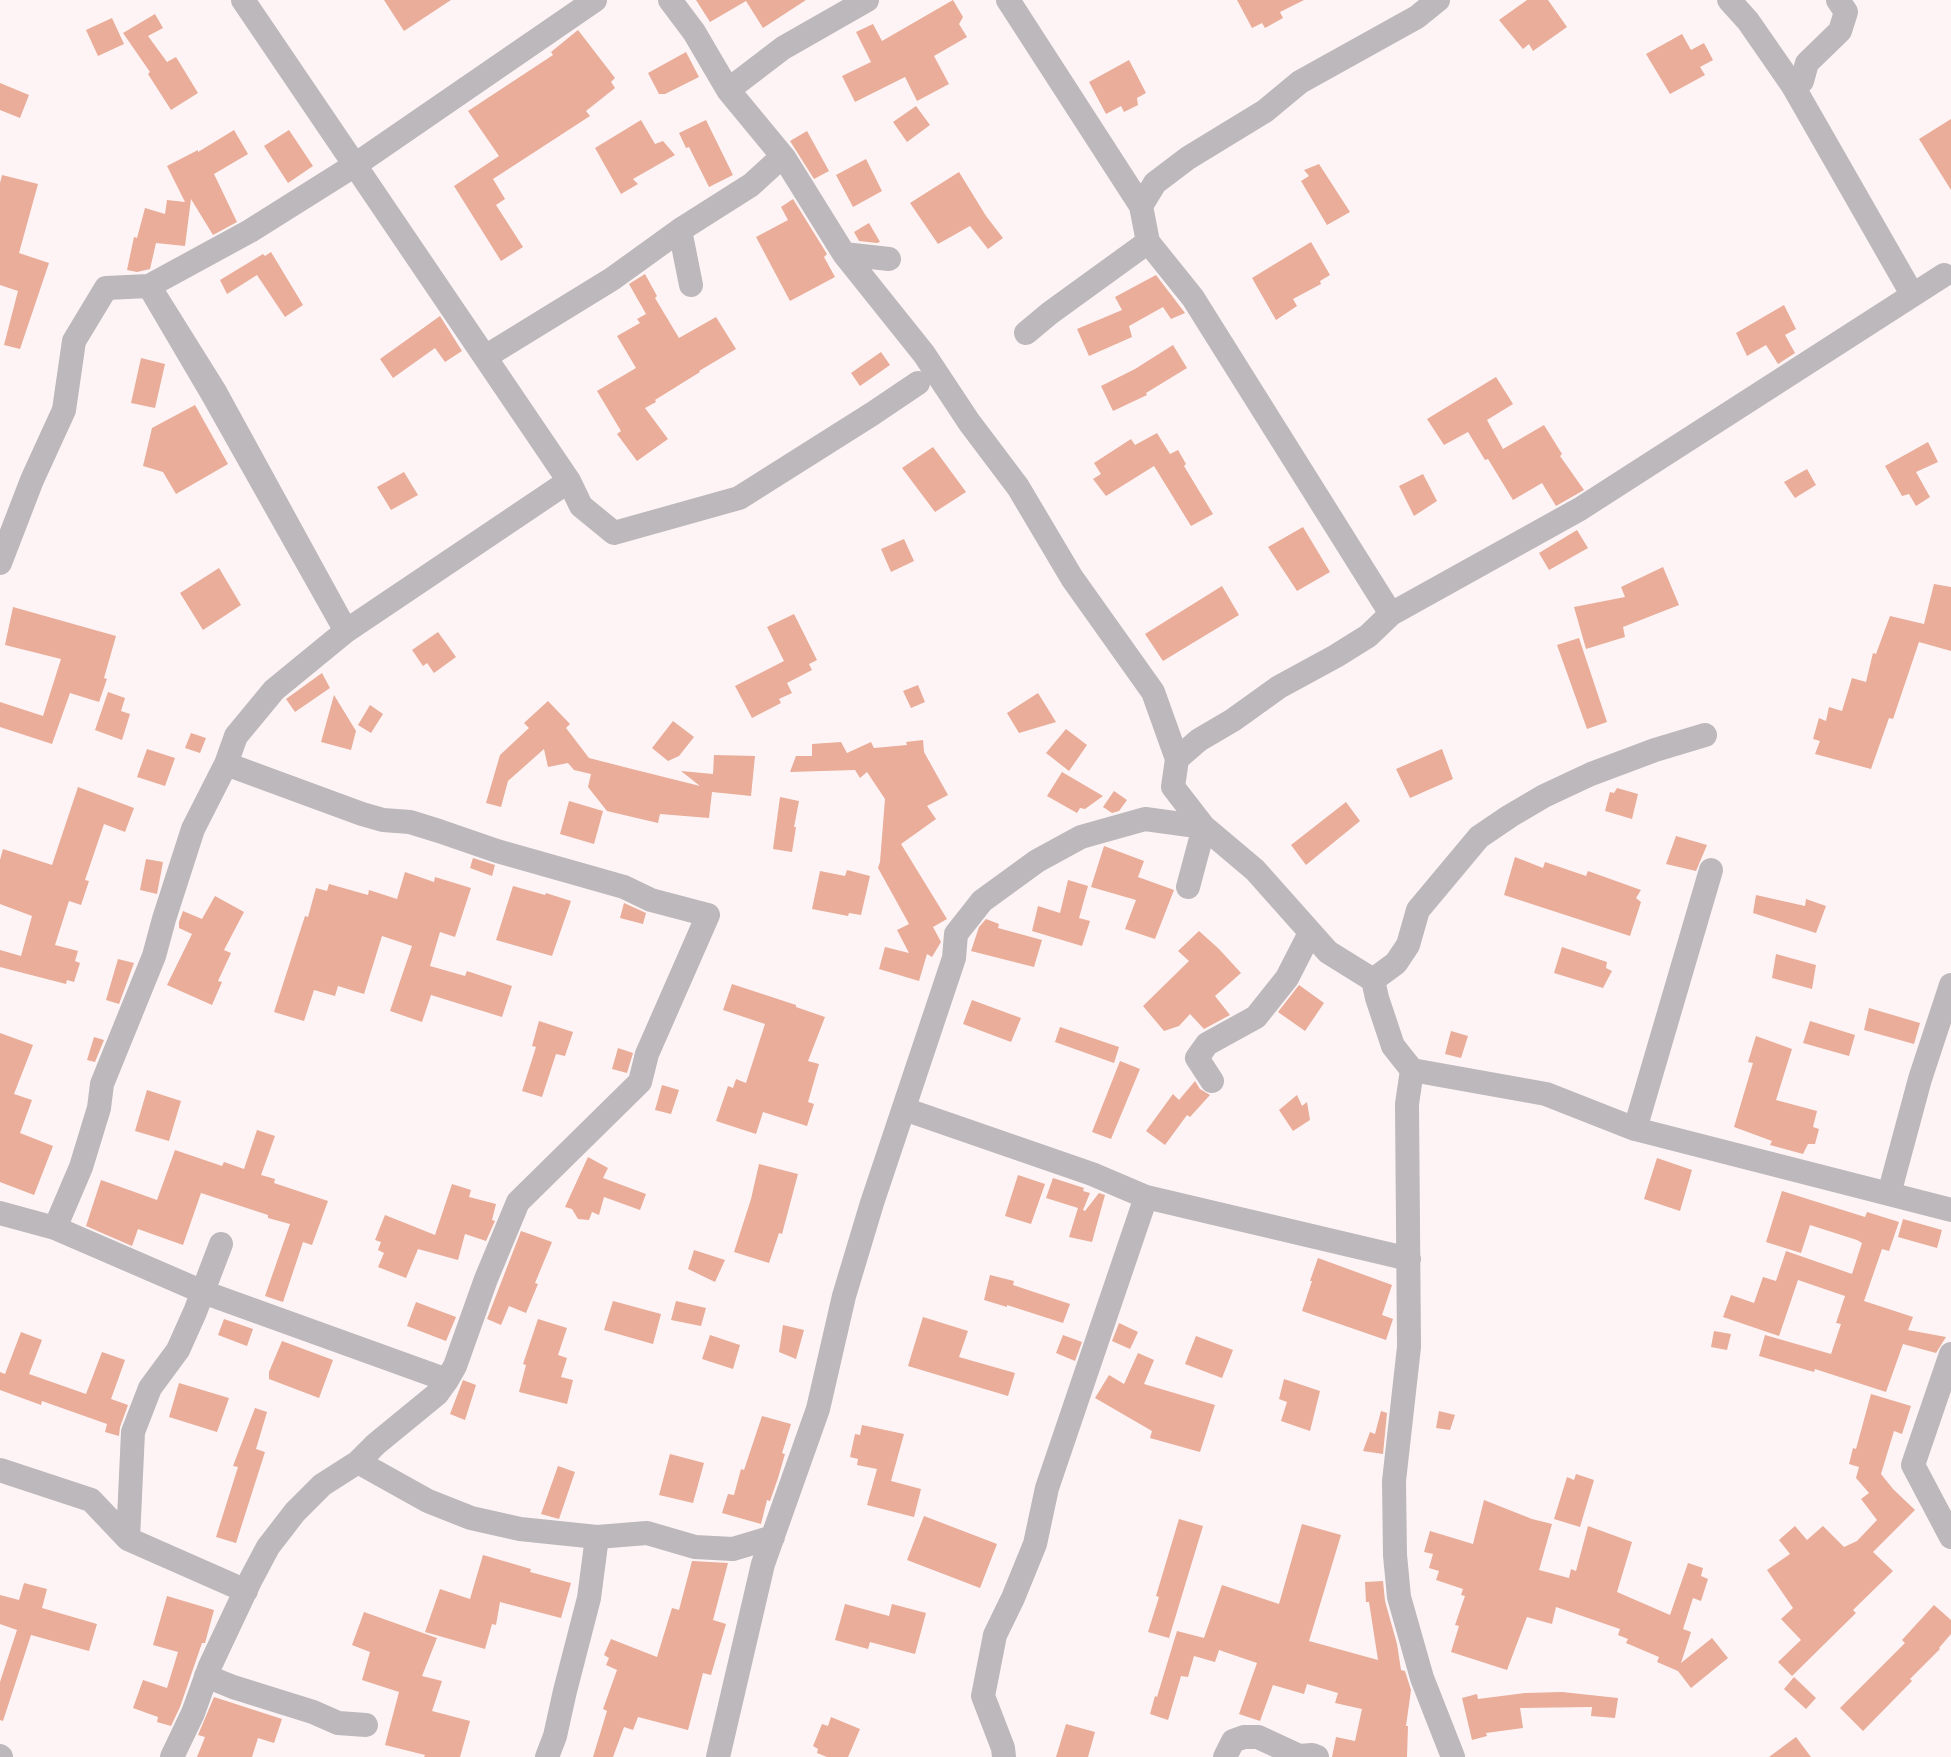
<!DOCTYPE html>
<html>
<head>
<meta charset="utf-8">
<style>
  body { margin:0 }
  canvas { display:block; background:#fef4f5 }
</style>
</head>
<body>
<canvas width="1951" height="1757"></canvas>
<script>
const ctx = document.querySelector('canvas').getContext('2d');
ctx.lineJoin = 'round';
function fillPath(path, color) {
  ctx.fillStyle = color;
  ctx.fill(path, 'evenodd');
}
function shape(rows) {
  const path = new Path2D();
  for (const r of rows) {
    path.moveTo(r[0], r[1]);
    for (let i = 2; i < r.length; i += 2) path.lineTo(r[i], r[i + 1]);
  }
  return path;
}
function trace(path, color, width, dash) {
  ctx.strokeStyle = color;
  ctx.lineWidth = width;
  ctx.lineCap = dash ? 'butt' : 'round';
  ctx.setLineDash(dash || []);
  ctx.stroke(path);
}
fillPath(shape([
  [384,0,451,0,404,31],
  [696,0,806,0,763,28,746,1,710,22],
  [953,0,963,17,959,24,967,37,934,56,949,84,917,101,905,77,855,102,842,76,871,62,856,32,873,24,882,41],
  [1237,0,1304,0,1280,12,1283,18,1265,28,1262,23,1252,28],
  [1527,0,1548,0,1567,27,1533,51,1529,44,1523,49,1499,20],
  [155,14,163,28,148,36,167,62,176,57,198,93,171,110,148,74,150,72,123,33],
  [112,18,124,44,98,56,86,30],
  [578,30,615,78,611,82,615,88,586,111,590,116,493,179,505,199,496,205,523,247,501,261,454,186,499,156,468,111,553,55,551,52],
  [1682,34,1691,50,1704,43,1713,60,1700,67,1705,75,1670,94,1646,54],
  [686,52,699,77,665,94,659,94,648,73],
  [1129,60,1146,93,1137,98,1138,105,1124,112,1121,106,1106,114,1089,82],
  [0,83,29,95,20,118,0,110],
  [916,106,930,125,907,142,893,122],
  [1951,119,1951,190,1919,139],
  [641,120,655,144,663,141,675,155,633,179,638,184,621,194,595,148],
  [706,120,733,175,709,187,689,147,686,148,679,133],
  [234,130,248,154,214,174,237,222,213,235,191,199,185,246,156,243,150,269,137,272,127,270,134,237,137,238,145,208,165,214,167,200,185,202,167,166,198,150,198,152],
  [289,130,313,166,288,183,264,146],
  [807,131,829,171,814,179,790,141],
  [866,159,882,191,853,207,836,175],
  [1319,164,1350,212,1327,225,1301,181,1309,176,1304,170],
  [959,172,986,216,1003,238,988,249,970,226,938,244,910,203],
  [2,175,38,184,19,253,49,263,20,349,4,345,18,291,0,285,0,183],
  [793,199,827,254,824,257,835,277,790,301,756,237,788,220,781,207],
  [869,223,880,242,877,243,859,241,854,232],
  [1311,242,1330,275,1320,281,1321,284,1293,299,1297,306,1276,320,1252,278],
  [271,252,303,305,285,317,257,275,227,294,220,280,263,254,265,256],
  [645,274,657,296,655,298,679,338,716,317,736,349,699,371,700,372,655,400,656,402,645,408,668,439,637,461,617,434,621,431,597,391,636,368,617,336,640,323,637,319,646,314,629,284],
  [1156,275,1185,313,1171,319,1163,307,1129,326,1132,337,1089,356,1077,329,1122,310,1115,297],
  [1784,305,1796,329,1785,335,1795,353,1778,364,1766,345,1747,356,1736,333],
  [440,316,462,351,445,362,435,348,393,378,380,359],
  [1173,345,1187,368,1146,393,1147,395,1113,411,1101,386,1135,369],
  [881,352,890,365,860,386,851,373],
  [141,358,165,364,155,408,131,403],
  [1496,377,1513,404,1487,420,1503,449,1544,425,1562,454,1560,456,1584,490,1556,506,1542,483,1513,500,1488,459,1485,460,1468,432,1444,445,1427,419],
  [195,405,228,464,176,494,163,472,143,466,152,428],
  [1157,433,1170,454,1178,450,1186,464,1184,466,1213,514,1191,526,1154,466,1106,496,1093,479,1101,474,1094,463,1131,439,1135,445],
  [1928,442,1938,462,1916,472,1930,497,1916,506,1909,494,1902,496,1885,466],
  [933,447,966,492,935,512,902,468],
  [1807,469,1816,485,1795,498,1784,482],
  [404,472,418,495,391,510,377,487],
  [1423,474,1437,501,1414,516,1399,486],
  [1303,527,1330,572,1297,591,1268,547],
  [1577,530,1588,548,1549,570,1539,553],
  [904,539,914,561,891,572,881,549],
  [1663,567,1679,605,1623,627,1625,637,1586,649,1574,607,1625,597,1621,587],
  [219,568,241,605,203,630,180,593],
  [1934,584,1951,587,1951,651,1919,642,1893,719,1889,718,1871,769,1815,754,1820,741,1813,739,1819,718,1826,721,1829,707,1842,711,1852,678,1866,682,1873,653,1876,654,1890,616,1924,624],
  [1222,586,1239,615,1163,661,1145,634],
  [13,607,116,636,104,678,107,679,99,702,70,693,52,744,0,727,0,702,43,716,61,659,5,645],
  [794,614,817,660,809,664,812,670,787,683,792,693,779,699,781,703,752,718,735,686,784,661,767,627],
  [438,632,456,657,434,673,427,663,423,666,412,650],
  [1579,638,1607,722,1587,729,1557,645],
  [322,673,330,688,295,712,286,699],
  [918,685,925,702,911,708,903,691],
  [108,692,125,698,121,711,130,714,122,740,95,730],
  [1038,693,1056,722,1019,733,1007,713],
  [334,695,356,731,351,750,321,742],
  [548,701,570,724,566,728,589,758,632,769,700,786,681,771,713,774,714,755,755,756,751,796,712,792,709,818,660,814,658,823,607,811,588,787,591,774,574,770,568,763,548,767,544,749,508,781,501,807,486,803,500,755,529,728,524,723],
  [370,705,383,714,371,733,358,725],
  [673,721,694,737,679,756,668,761,652,748],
  [1066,729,1087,745,1069,771,1046,753],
  [191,733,206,738,200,753,185,748],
  [923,740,924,752,948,795,927,806,936,819,901,844,947,919,933,927,941,942,932,957,927,954,919,981,879,969,885,947,909,953,897,930,909,924,878,868,880,862,885,799,867,772,860,778,855,770,790,772,796,756,812,756,812,744,841,742,847,753,871,742,874,748,907,745,906,742],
  [147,749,175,758,165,786,137,777],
  [1442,749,1453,779,1410,798,1396,769],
  [1062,772,1103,796,1085,809,1080,808,1077,813,1047,796],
  [78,787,134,808,125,832,104,824,85,880,89,881,81,905,69,901,55,945,78,951,75,961,80,963,74,982,67,980,66,984,0,967,0,950,21,956,32,916,0,904,0,860,3,849,52,865],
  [1617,788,1638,794,1632,819,1605,811,1610,792,1614,793],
  [1114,791,1127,800,1119,811,1112,813,1103,807],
  [780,797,799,801,794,827,796,827,792,852,773,849],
  [569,801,603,811,594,844,560,834],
  [1346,802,1360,821,1306,865,1291,845],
  [1676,836,1707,845,1696,871,1666,864],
  [1104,846,1144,861,1138,877,1174,890,1155,939,1125,929,1136,900,1091,887],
  [1515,857,1543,868,1545,862,1586,876,1588,871,1641,890,1636,898,1641,902,1630,936,1504,895],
  [473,858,495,865,492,876,470,868],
  [146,859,163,862,157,894,140,890],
  [847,870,870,876,861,915,849,913,848,916,812,909,820,871,845,876],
  [405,872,434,882,435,877,471,888,455,937,440,932,430,966,465,976,467,971,512,986,502,1017,431,995,422,1022,390,1011,412,946,382,936,364,994,338,986,335,996,314,990,304,1021,274,1012,305,916,308,917,316,888,327,891,329,884,368,895,369,890,397,899],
  [1068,880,1088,886,1079,918,1090,921,1082,946,1032,931,1038,906,1060,913],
  [513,886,545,895,546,893,571,901,552,956,496,940],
  [1756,895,1805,906,1806,899,1826,906,1816,933,1753,913],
  [215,896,244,912,224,950,231,953,218,981,222,982,212,1005,167,985,192,934,179,928,179,922,183,911,202,919],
  [624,903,646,913,643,924,620,918],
  [986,919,999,924,998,928,1042,940,1034,967,971,951,979,927],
  [1199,931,1219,949,1241,973,1215,996,1230,1015,1204,1029,1190,1014,1179,1026,1164,1031,1143,1006,1189,961,1178,951],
  [1562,947,1607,962,1606,968,1612,971,1603,988,1554,973],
  [1776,954,1816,965,1812,989,1772,978],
  [118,959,134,963,119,1004,106,1000],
  [732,984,796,1005,796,1007,825,1017,808,1061,819,1064,808,1102,814,1104,807,1126,763,1112,756,1134,716,1121,728,1086,733,1088,736,1079,746,1083,765,1024,723,1010],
  [1299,985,1324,1003,1305,1031,1278,1012],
  [972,1000,1021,1018,1011,1042,963,1024],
  [1869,1008,1920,1023,1914,1044,1864,1030],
  [539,1021,573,1032,565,1056,556,1054,542,1097,522,1091,536,1047,532,1046],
  [1810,1021,1855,1035,1849,1056,1803,1043],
  [1060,1027,1119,1047,1114,1063,1055,1042],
  [1451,1031,1468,1036,1461,1058,1445,1054],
  [0,1033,33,1045,14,1094,32,1100,20,1133,53,1146,34,1195,0,1182],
  [1756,1036,1792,1049,1776,1100,1817,1111,1813,1127,1819,1129,1815,1144,1808,1144,1803,1154,1770,1145,1772,1141,1734,1127,1753,1063,1748,1062],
  [94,1037,104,1040,95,1062,87,1060],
  [618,1048,633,1053,627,1073,612,1069],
  [1120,1061,1140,1069,1111,1139,1092,1132],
  [1195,1081,1200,1089,1210,1095,1190,1117,1187,1115,1165,1145,1146,1131,1173,1094,1179,1100],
  [662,1085,679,1090,671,1114,655,1110],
  [147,1090,181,1101,169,1141,135,1131],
  [1297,1095,1302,1106,1307,1102,1310,1120,1293,1131,1279,1110],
  [257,1130,275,1136,261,1175,275,1179,274,1183,328,1201,312,1245,303,1242,283,1302,265,1296,290,1224,268,1218,268,1215,201,1193,183,1245,138,1229,132,1246,86,1226,101,1180,157,1200,175,1150,222,1166,224,1162,244,1169],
  [588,1157,608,1168,603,1178,646,1194,640,1210,604,1197,599,1215,592,1212,589,1220,578,1219,572,1209,565,1207],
  [1657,1158,1692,1170,1680,1211,1644,1199],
  [759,1164,798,1174,782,1234,779,1233,769,1263,734,1252,751,1199],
  [1018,1175,1045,1184,1031,1224,1005,1216],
  [1053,1178,1084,1188,1083,1191,1090,1193,1083,1210,1085,1211,1099,1193,1105,1195,1092,1242,1069,1237,1078,1208,1046,1198],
  [452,1184,471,1190,469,1197,496,1204,492,1220,495,1221,486,1241,465,1234,458,1260,418,1249,406,1278,378,1267,384,1253,378,1250,381,1242,375,1240,385,1215,435,1235],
  [1782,1191,1865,1217,1867,1212,1899,1222,1889,1251,1882,1249,1864,1301,1913,1317,1908,1330,1946,1337,1936,1353,1903,1344,1886,1392,1815,1369,1814,1372,1759,1356,1765,1335,1831,1354,1841,1324,1836,1323,1845,1296,1798,1280,1779,1336,1723,1317,1731,1295,1754,1303,1763,1277,1776,1281,1786,1251,1852,1274,1862,1243,1857,1240,1810,1225,1801,1253,1766,1242],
  [1903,1219,1942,1230,1937,1248,1898,1237],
  [521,1231,552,1242,535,1283,538,1284,526,1313,509,1306,501,1325,487,1319],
  [694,1250,725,1260,715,1282,688,1269],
  [1318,1258,1392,1285,1382,1315,1393,1319,1386,1340,1302,1311,1312,1281,1310,1281],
  [990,1275,1014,1281,1013,1285,1070,1304,1063,1323,1007,1305,1007,1307,984,1300],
  [613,1301,661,1314,653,1344,604,1330],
  [676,1301,706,1308,701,1326,671,1320],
  [416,1302,456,1317,446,1341,407,1326],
  [923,1317,968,1331,959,1357,1015,1373,1008,1396,908,1366],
  [224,1319,253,1329,247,1346,218,1335],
  [538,1319,567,1328,558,1355,567,1358,561,1377,573,1380,567,1404,519,1392,526,1365,523,1364],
  [1119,1323,1138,1332,1130,1349,1112,1341],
  [783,1325,804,1330,796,1359,779,1352],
  [1714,1331,1731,1334,1727,1350,1711,1347],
  [21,1332,42,1340,29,1374,86,1394,102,1352,125,1360,111,1399,128,1405,120,1427,119,1436,105,1432,107,1424,42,1401,41,1405,0,1390,0,1372,5,1374],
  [710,1335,740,1345,733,1369,702,1359],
  [1063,1335,1082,1342,1075,1361,1056,1353],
  [1196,1336,1233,1350,1222,1378,1185,1364],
  [282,1341,333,1360,319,1398,269,1379,269,1372],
  [1138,1353,1154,1360,1144,1384,1215,1405,1200,1452,1150,1438,1152,1431,1095,1398,1109,1375,1124,1384],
  [1284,1379,1320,1391,1310,1431,1281,1421,1287,1402,1279,1399],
  [463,1380,476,1385,465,1420,450,1414],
  [179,1383,229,1398,217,1432,169,1417],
  [1871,1394,1911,1406,1902,1434,1894,1431,1881,1474,1893,1489,1915,1510,1873,1552,1893,1571,1853,1610,1856,1613,1792,1676,1778,1662,1801,1640,1781,1619,1793,1608,1767,1570,1790,1554,1779,1540,1795,1526,1807,1540,1823,1526,1844,1547,1857,1541,1877,1520,1861,1499,1869,1493,1856,1478,1859,1467,1849,1464,1853,1448,1856,1449],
  [255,1408,267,1412,256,1449,265,1452,236,1543,216,1537,238,1467,233,1466],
  [1381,1411,1387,1413,1383,1454,1363,1451,1370,1432,1375,1434],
  [1439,1411,1455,1415,1450,1430,1436,1428],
  [762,1416,791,1424,782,1453,785,1454,778,1478,770,1501,767,1500,761,1524,722,1513,728,1494,734,1495,741,1469,744,1470],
  [862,1425,904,1434,891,1481,921,1489,914,1517,867,1505,877,1469,857,1465,858,1459,850,1457,855,1434,860,1435],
  [670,1454,704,1463,693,1503,659,1495],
  [558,1466,575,1472,559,1519,541,1514],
  [1576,1474,1594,1480,1580,1527,1554,1519,1567,1477,1574,1480],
  [1484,1500,1532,1519,1552,1524,1539,1570,1569,1578,1571,1569,1576,1571,1588,1526,1632,1542,1617,1592,1670,1615,1688,1563,1703,1568,1701,1576,1708,1579,1701,1601,1693,1598,1683,1629,1691,1632,1681,1663,1712,1638,1728,1658,1691,1688,1678,1671,1657,1662,1659,1657,1626,1643,1628,1639,1618,1635,1620,1629,1556,1607,1552,1624,1527,1617,1507,1670,1451,1652,1459,1626,1455,1625,1465,1596,1461,1595,1463,1589,1436,1580,1439,1571,1429,1568,1433,1554,1424,1552,1430,1531,1473,1544],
  [924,1516,997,1544,980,1588,907,1560],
  [1179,1519,1203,1526,1169,1638,1148,1632,1159,1597,1156,1596],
  [1302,1524,1341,1535,1309,1641,1378,1660,1369,1602,1366,1602,1365,1582,1383,1581,1385,1601,1397,1644,1401,1670,1405,1671,1411,1690,1406,1726,1408,1726,1407,1757,1332,1757,1336,1737,1355,1741,1362,1709,1335,1703,1338,1693,1307,1684,1304,1694,1273,1685,1260,1721,1239,1714,1257,1663,1219,1650,1215,1662,1194,1656,1188,1677,1181,1676,1168,1720,1150,1714,1155,1696,1157,1697,1177,1631,1204,1638,1222,1585,1279,1604],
  [483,1555,531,1569,530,1572,571,1583,561,1618,500,1602,496,1625,492,1624,485,1649,425,1632,440,1589,470,1599],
  [692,1561,728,1563,713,1620,726,1624,711,1675,703,1673,688,1730,638,1717,633,1730,624,1727,613,1757,593,1757,607,1711,603,1709,617,1670,606,1665,609,1658,604,1655,611,1639,657,1657,672,1608,679,1610],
  [24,1583,47,1589,42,1608,97,1624,89,1651,31,1635,3,1721,0,1720,0,1682,17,1630,0,1624,0,1595,19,1600],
  [167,1596,214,1610,205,1643,202,1643,180,1707,171,1726,157,1722,158,1717,133,1708,143,1680,167,1688,178,1652,153,1645],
  [845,1604,889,1616,892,1604,926,1613,915,1654,870,1642,868,1649,835,1640],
  [1934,1605,1951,1620,1951,1634,1939,1648,1940,1649,1910,1679,1912,1681,1863,1731,1840,1708,1905,1643,1902,1640],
  [364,1612,437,1638,422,1676,442,1681,432,1711,470,1721,460,1757,424,1757,425,1755,385,1745,399,1692,362,1680,370,1652,352,1645],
  [1794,1677,1816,1698,1806,1709,1784,1689],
  [1562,1692,1618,1698,1615,1718,1591,1716,1592,1707,1520,1708,1523,1728,1486,1733,1487,1736,1472,1740,1462,1698,1477,1694,1478,1699,1525,1693],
  [214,1697,282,1719,274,1743,258,1738,252,1757,197,1757,205,1737,198,1735],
  [831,1717,860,1729,848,1757,827,1757,817,1753,818,1749,813,1746,822,1724,828,1726],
  [1066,1724,1095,1732,1088,1757,1056,1757],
  [1796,1737,1811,1757,1769,1757]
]), '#e9ad99');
trace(shape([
  [670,0,694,32,728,90,785,159,844,254,924,354,969,422,1018,487,1072,578,1153,692,1177,759,1173,787,1204,827,1145,819,1081,837,1037,861,982,901,956,934,954,958,872,1203,844,1296,818,1409,763,1564,718,1757],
  [1008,0,1141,206,1148,242],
  [1729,0,1748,21,1793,86,1912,294],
  [1793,86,1802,81,1807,63,1840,31,1846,12,1838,0],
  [728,90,783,48,867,0],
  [1141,206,1155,183,1188,158,1265,111,1300,82,1417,17,1438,0],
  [844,254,889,259],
  [691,285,680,230,751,185,774,164,785,159],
  [149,286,214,390,346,631,212,393,149,286],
  [1026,333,1050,313,1148,242,1193,298,1391,614],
  [485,357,612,279,680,230],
  [569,481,581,506,614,533,739,498,872,414,918,383],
  [0,563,32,480,64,410,74,341,106,288,149,286,250,231,355,165,595,0],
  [1177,759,1199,740,1233,720,1279,687,1336,656,1368,636,1391,614,1580,509,1944,275],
  [1188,887,1204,827,1255,870,1328,952,1373,980,1377,998,1393,1046,1412,1070,1407,1104,1409,1347,1394,1481,1395,1555,1399,1597,1422,1678,1453,1757],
  [1373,980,1396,963,1408,945,1418,910,1479,837,1510,816,1544,796,1591,774,1655,750,1705,735],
  [1412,1070,1546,1094,1635,1129,1951,1210],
  [1212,1081,1197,1058,1207,1044,1256,1017,1287,978,1310,933],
  [904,1109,1092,1174,1146,1197,1409,1259],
  [1635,1129,1711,870],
  [1889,1194,1920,1079,1951,985],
  [0,1213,55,1228,81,1167,99,1108,102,1084,154,956,164,919,193,829,226,764,236,736,274,690,346,631,569,481,243,0],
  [55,1228,203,1292,447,1380],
  [1951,1354,1913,1465,1951,1537],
  [358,1462,428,1501,471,1518,520,1529,597,1537,647,1533,695,1547,733,1549,773,1537],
  [0,1470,91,1500,128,1539,246,1591],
  [128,1539,133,1432,150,1388,178,1350,195,1312,221,1244],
  [206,1676,233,1687,313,1712,338,1723,366,1725],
  [0,1756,1,1757],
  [172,1757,193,1713,210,1666,251,1579,268,1547,295,1512,322,1485,358,1462,376,1444,437,1394,447,1380,455,1366,486,1279,518,1202,640,1082,647,1054,708,915,651,900,624,887,497,851,439,831,410,822,383,820,362,814,226,764],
  [547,1757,555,1736,565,1691,589,1598,597,1537],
  [1004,1757,1003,1748,983,1696,995,1635,1013,1598,1035,1544,1047,1488,1146,1197],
  [1225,1757,1233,1741,1244,1737,1258,1737,1299,1756,1312,1755,1317,1757]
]), '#bcb8bb', 24);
</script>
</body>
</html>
